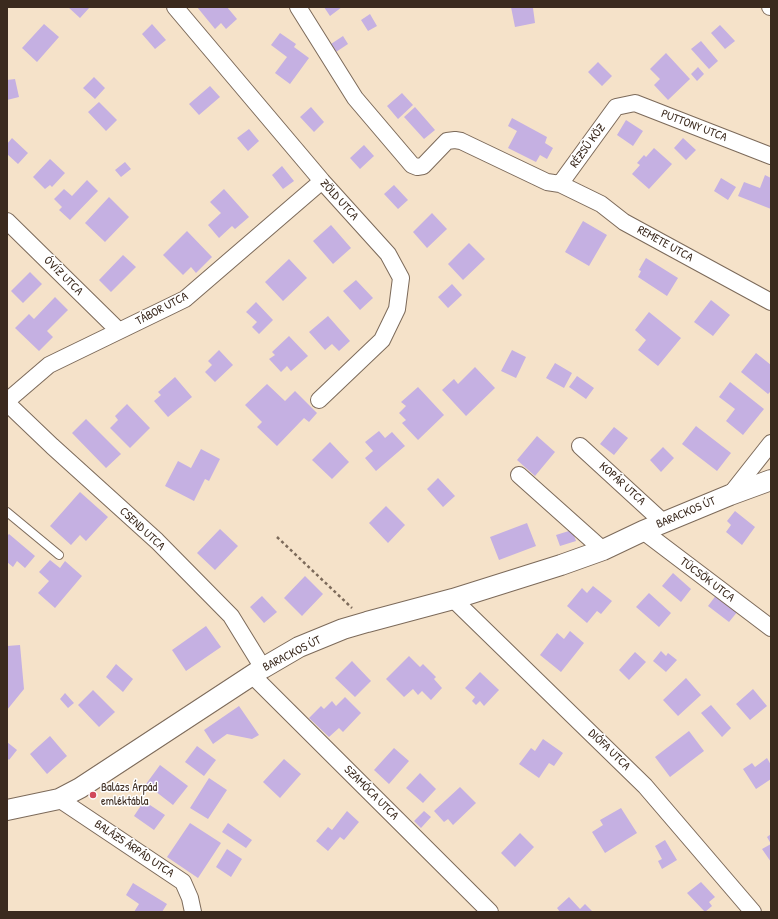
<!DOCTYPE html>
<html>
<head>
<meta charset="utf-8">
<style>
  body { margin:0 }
  #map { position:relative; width:778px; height:919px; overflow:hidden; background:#f5e2c9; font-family:"Patrick Hand",sans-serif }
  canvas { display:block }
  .frame { position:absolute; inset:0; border:8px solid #3b2a1e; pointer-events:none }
</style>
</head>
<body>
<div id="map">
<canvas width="778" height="919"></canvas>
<div class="frame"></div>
</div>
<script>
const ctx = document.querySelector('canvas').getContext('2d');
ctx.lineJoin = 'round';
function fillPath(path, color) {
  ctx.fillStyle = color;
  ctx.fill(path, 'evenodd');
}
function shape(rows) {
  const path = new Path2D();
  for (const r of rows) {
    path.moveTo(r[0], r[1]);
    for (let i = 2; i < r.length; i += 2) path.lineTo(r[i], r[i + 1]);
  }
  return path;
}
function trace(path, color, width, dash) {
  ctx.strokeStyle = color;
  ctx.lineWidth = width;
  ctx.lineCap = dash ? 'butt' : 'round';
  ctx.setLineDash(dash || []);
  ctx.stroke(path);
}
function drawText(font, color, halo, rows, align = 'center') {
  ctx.font = font + ' "Patrick Hand",sans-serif';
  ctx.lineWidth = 3;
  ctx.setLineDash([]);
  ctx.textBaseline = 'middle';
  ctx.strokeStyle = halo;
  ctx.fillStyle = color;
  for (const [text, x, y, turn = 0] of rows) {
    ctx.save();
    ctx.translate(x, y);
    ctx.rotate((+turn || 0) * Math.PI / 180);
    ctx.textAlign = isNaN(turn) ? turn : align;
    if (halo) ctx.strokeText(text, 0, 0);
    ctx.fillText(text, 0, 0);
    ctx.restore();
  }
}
fillPath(shape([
  [68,7,90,7,80,18],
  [197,7,227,7,237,19,226,29,221,23,215,29],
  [324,7,342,7,330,16],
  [511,7,536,7,533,8,535,23,515,27],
  [370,14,377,26,368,31,361,20],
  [44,24,59,37,37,62,22,48],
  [152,24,166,40,155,49,142,34],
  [720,25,735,41,725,49,711,33],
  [280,33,296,44,294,47,309,58,290,84,275,73,287,57,271,45],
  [343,36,348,44,336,52,331,44],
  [701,41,718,61,709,69,691,49],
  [666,53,690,79,668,100,654,85,660,79,650,69],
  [598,62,612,76,602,86,588,72],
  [698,67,704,74,697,81,691,74],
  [94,77,105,88,95,99,83,88],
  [15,79,19,97,7,100,7,80],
  [210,86,220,97,199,115,189,104],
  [402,93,413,105,398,119,387,106],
  [99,102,117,120,106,131,88,112],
  [311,107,324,122,314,132,300,117],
  [415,107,435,130,424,139,404,117],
  [512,118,547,137,545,143,553,148,547,159,540,155,536,162,508,148,517,131,508,126],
  [626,120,643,131,633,146,617,135],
  [249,129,259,141,248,151,237,138],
  [12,138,28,153,18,164,7,154,7,144],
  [683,138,696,150,686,160,674,148],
  [364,145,374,156,360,169,350,158],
  [654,148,672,164,649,189,632,174,640,165,637,163,644,155,646,157],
  [50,159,65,173,52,187,50,185,45,189,33,177],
  [125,162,131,169,121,177,115,170],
  [282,166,294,181,283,189,272,175],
  [765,175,771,178,771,209,738,196,744,182,760,188],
  [721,178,736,187,728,200,714,191],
  [87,180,98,191,70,220,59,210,62,207,54,199,64,189,72,196],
  [394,185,408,200,398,209,384,194],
  [224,189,249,217,235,229,232,226,219,238,208,225,221,213,210,202],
  [109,197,129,217,105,242,85,223],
  [432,213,447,229,427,248,413,232],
  [583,221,607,235,589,266,565,252],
  [331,225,351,248,333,264,313,241],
  [187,231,212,257,196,273,191,267,183,275,163,255],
  [469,243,485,259,463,280,448,264],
  [123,255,136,267,111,292,99,280],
  [646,258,678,278,667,296,638,277,641,271,639,270],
  [289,259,307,278,283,301,265,282],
  [30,272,42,284,23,303,11,291],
  [356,280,373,298,360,310,343,291],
  [452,284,462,295,448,308,438,297],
  [55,297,68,310,47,331,53,337,39,351,15,328,29,314,34,319],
  [711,300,730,315,713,336,694,322],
  [256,302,273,320,259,334,252,327,257,322,246,312],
  [649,312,681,338,658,366,638,350,646,340,635,330],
  [328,316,350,341,339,351,332,344,325,350,309,332],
  [289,336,308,356,291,371,287,366,281,372,269,359,275,355,272,352],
  [219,350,233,365,215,382,205,372,212,365,208,361],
  [512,350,526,357,516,378,501,371],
  [756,353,771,365,771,391,768,394,741,372],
  [555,363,572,373,564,388,546,378],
  [475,367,495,388,466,416,442,390,454,379,458,384],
  [577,376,594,388,586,399,569,387],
  [175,377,192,397,168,417,154,401,161,395,158,392],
  [730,382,764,409,743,435,726,421,735,409,719,397],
  [267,384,285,401,295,391,317,413,309,422,304,418,277,446,257,427,262,422,245,405],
  [418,387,444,415,418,440,402,423,406,420,399,413,406,406,401,402],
  [127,404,150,428,130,448,110,428,118,420,115,416],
  [86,419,121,454,106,468,72,433],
  [696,426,731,453,717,471,682,444],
  [614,427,628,438,614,455,600,444],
  [379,431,385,438,392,432,405,446,376,471,365,458,373,451,365,442],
  [537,436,555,452,535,476,517,460],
  [330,442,349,462,332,479,312,460],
  [663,447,674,458,661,472,650,460],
  [201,449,220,459,209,481,205,479,194,501,165,486,178,461,191,468],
  [438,478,455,496,443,507,427,489],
  [80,492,108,517,86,541,80,535,71,545,50,526],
  [386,506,405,525,388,543,369,523],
  [735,511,755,527,742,545,726,532,731,525,727,521],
  [527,523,536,546,499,560,490,537],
  [220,529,238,546,215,570,197,553],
  [572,530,576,541,560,546,556,535],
  [9,534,35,556,25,568,17,561,13,567,7,562,7,536],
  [50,560,60,568,65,561,82,576,55,608,38,593,49,581,39,572],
  [673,573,691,589,681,602,662,586],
  [305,576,323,594,302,616,284,598],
  [593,586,612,601,601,614,597,611,587,623,567,606,582,588,587,593],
  [649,593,671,613,659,627,636,607],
  [717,594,738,611,729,622,708,606],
  [262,596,277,612,264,623,250,607],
  [206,626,221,647,186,671,172,650],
  [570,631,584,643,561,672,540,655,557,633,564,639],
  [20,645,24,689,7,710,7,646],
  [661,651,666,656,668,653,677,660,666,672,653,661],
  [635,652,646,662,629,680,619,670],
  [409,656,420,667,423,664,436,677,434,679,442,688,431,700,422,691,418,695,413,689,404,697,386,679],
  [352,661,371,681,355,697,335,678],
  [116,664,133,679,123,692,106,677],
  [480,672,499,690,484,706,480,701,476,705,472,701,475,697,465,688],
  [686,678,701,695,678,716,663,700],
  [753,689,767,706,750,720,736,704],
  [93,690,115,712,99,727,78,705],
  [65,693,74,703,68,708,60,699],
  [345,697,361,713,343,732,339,728,329,737,309,718,321,706,324,709,332,701,336,706],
  [711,705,731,728,722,737,701,713],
  [239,706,259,735,252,739,227,734,213,744,204,730],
  [689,731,704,751,670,777,655,757],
  [50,736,67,756,47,774,30,754],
  [543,739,563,753,554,766,549,763,539,778,519,764,531,748,535,751],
  [7,742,17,750,9,760,7,758],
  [197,746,216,760,204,776,185,762],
  [394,748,409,761,389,784,374,770],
  [767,758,771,765,771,779,756,789,743,769,752,763,755,767],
  [284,759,301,774,280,798,263,782],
  [160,765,188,786,173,805,146,784],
  [420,773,436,789,423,803,406,788],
  [209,778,227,790,208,819,190,808],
  [460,787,476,803,453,825,448,819,444,822,434,811],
  [144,801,165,815,154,830,134,816],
  [621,808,637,833,605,853,592,832,603,825,600,820],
  [347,811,359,822,344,840,340,837,328,851,316,841,328,827,332,830],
  [424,811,431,817,421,828,414,821],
  [190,823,221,843,198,878,167,857],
  [228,823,252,840,246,848,222,832],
  [520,833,534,847,515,867,501,853],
  [771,834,771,862,762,849,771,844,767,837],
  [665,840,677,860,662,869,658,861,662,859,655,846],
  [227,849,242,859,231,877,216,867],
  [701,882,715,897,709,902,712,906,705,912,687,893],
  [133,883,167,904,162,912,134,912,139,904,126,895],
  [569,897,580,909,585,904,593,912,560,912,557,908]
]), '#c5b0e2');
const service = shape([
  [7,512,59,555]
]);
const minor = shape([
  [175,7,322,181,388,254,401,278,397,309,382,340,319,400],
  [298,7,355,98,412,165,417,167,423,166,447,141,455,140,461,141,547,182,560,184,601,204,624,222,771,302],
  [770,7,771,7],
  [560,184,616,107,635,103,771,156],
  [7,221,119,331],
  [7,401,49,365,185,299,322,181],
  [7,403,52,446,157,541,231,616,263,668],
  [580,446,664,523],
  [519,475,603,550],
  [730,495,771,443],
  [643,531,771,628],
  [453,599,645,786,753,912],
  [252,675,490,912],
  [59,799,183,882,190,898,193,912]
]);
const tertiary = shape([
  [7,810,59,799,80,788,263,668,299,647,343,629,367,622,453,599,561,565,603,550,643,531,730,495,771,480]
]);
trace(service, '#7c6a5a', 10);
trace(minor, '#7c6a5a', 18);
trace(tertiary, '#7c6a5a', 22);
trace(shape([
  [277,537,352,608]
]), '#7c6a5a', 2.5, [3, 3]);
trace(service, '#fff', 8);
trace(minor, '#fff', 16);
trace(tertiary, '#fff', 20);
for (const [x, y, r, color] of [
  [93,795,4,"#d1495b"]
]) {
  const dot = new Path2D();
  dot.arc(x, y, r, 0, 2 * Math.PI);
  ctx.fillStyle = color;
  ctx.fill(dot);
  trace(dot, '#fff', 1.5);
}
drawText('12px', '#3b2a1e', '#fff', [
  ["PUTTONY UTCA",694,126,21],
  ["RÉZSŰ KÖZ",588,146,-54],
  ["ZÖLD UTCA",339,200,48],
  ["REMETE UTCA",665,244,29],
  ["ÓVÍZ UTCA",63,276,45],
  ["TÁBOR UTCA",162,309,-28],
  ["KOPÁR UTCA",622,484,42],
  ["BARACKOS ÚT",686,513,-23],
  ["CSEND UTCA",142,529,43],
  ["TÜCSÖK UTCA",707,580,37],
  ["BARACKOS ÚT",292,654,-27],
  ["DIÓFA UTCA",609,750,44],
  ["SZAMÓCA UTCA",371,793,45],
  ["BALÁZS ÁRPÁD UTCA",134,849,34]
]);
drawText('12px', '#3b2a1e', '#fff', [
  ["Balázs Árpád",101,788],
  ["emléktábla",101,802]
], 'left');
</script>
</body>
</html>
